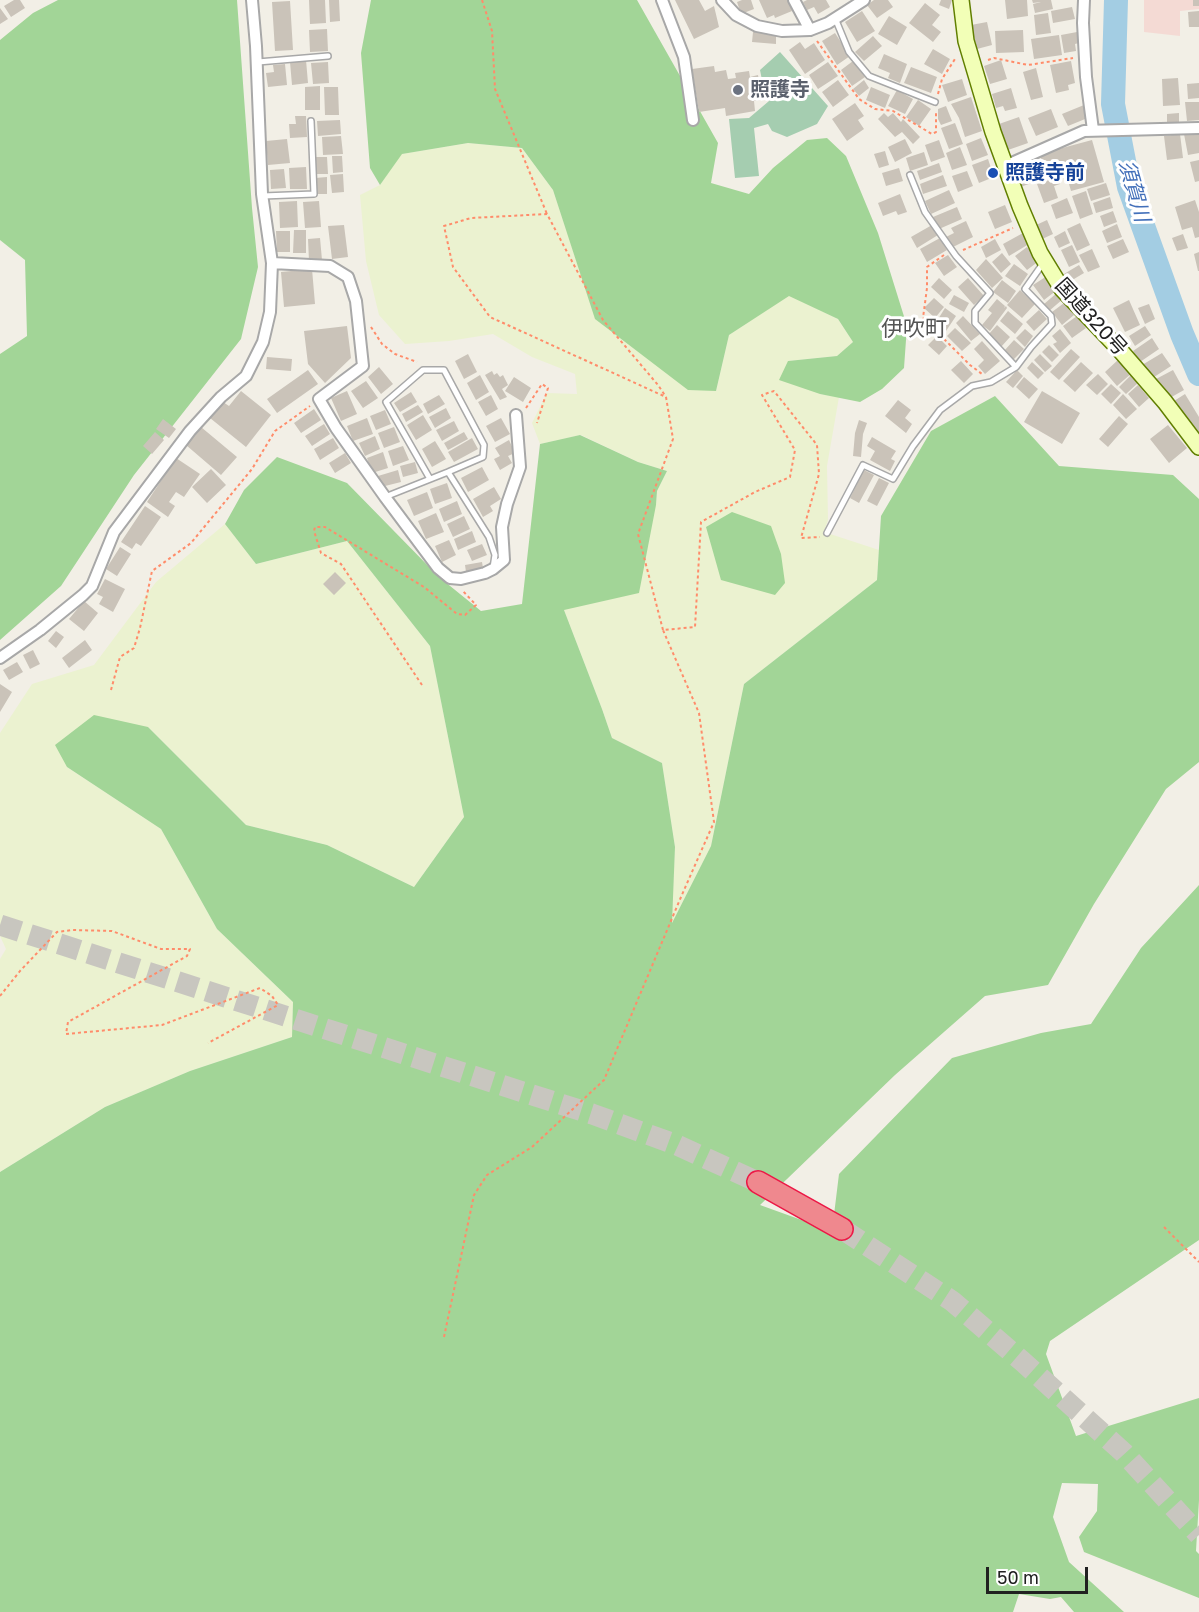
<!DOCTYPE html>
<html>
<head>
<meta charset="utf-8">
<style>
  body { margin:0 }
  #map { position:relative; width:1199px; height:1612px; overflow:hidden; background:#f2efe6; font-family:"Golos Text",sans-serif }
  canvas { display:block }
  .scale { position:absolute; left:986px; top:1567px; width:102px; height:27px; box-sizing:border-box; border:3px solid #212121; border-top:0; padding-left:8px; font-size:18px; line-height:21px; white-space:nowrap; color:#212121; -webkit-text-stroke:4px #fff; paint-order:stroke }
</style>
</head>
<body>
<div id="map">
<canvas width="1199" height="1612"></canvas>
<div class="scale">50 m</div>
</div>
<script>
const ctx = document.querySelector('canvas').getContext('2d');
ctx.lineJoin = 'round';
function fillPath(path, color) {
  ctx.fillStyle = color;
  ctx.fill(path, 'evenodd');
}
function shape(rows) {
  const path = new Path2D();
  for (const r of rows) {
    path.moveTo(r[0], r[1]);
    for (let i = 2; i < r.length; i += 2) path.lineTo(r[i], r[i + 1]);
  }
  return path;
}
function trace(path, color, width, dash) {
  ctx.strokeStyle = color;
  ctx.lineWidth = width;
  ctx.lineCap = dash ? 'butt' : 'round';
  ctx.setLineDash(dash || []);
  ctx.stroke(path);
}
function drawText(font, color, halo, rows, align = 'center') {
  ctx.font = font + ' "Golos Text","Noto Sans JP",sans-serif';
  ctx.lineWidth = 6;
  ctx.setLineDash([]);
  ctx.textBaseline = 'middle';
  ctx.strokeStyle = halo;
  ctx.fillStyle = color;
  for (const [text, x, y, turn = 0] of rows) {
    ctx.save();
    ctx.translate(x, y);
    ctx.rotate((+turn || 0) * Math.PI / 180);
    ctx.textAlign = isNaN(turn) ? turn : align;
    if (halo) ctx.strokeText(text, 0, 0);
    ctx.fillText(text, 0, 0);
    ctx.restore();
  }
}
fillPath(shape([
  [1144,0,1199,0,1199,9,1180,11,1180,36,1144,32]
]), '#f4dad4');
fillPath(shape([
  [468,143,522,148,553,190,596,319,716,391,729,335,789,295,838,319,853,342,837,356,788,361,820,394,839,397,827,466,828,520,824,532,879,550,877,580,744,684,711,846,671,925,675,847,662,763,612,738,602,709,564,610,656,505,657,491,667,471,638,462,581,435,540,444,532,423,547,393,577,394,575,374,532,357,493,334,449,341,405,344,379,315,366,261,360,195,380,185,401,154],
  [225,524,256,564,347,541,430,646,464,817,414,887,327,845,246,825,148,727,67,767,161,829,217,929,293,1002,292,1037,190,1071,105,1107,0,1172,0,959,6,949,0,936,0,733,32,684,94,665,156,582]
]), '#ebf2d0');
fillPath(shape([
  [58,0,237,0,252,208,258,267,241,339,134,475,61,586,0,640,0,354,27,336,25,260,0,240,0,40,33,13],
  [371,0,637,0,718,143,711,183,749,194,773,168,807,140,827,138,846,156,878,233,907,326,904,368,882,389,860,402,820,394,779,380,788,361,837,356,853,342,838,319,789,296,729,335,716,391,688,390,595,319,553,190,522,148,468,143,402,154,380,185,370,168,361,53],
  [995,396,1059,466,1173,475,1199,499,1199,762,1166,789,1094,904,1048,985,985,996,895,1075,760,1205,832,1231,839,1174,952,1058,1041,1033,1091,1024,1141,948,1199,885,1199,1240,1050,1341,1046,1354,1076,1436,1199,1398,1199,1500,1196,1551,1199,1554,1199,1598,1084,1552,1079,1537,1097,1511,1098,1484,1062,1483,1053,1517,1069,1562,1124,1612,1074,1612,1061,1597,1050,1599,1019,1594,1013,1612,0,1612,0,1172,105,1107,190,1071,292,1037,293,1002,217,929,161,829,67,767,55,745,94,715,148,727,246,825,327,845,414,887,464,817,430,646,347,541,256,564,225,524,244,490,277,457,347,483,439,577,481,611,522,604,540,444,580,435,638,462,667,471,657,491,656,505,639,593,564,610,602,709,612,738,662,763,675,847,672,923,711,846,744,684,877,580,881,516,931,431],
  [732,512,771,526,781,554,785,583,775,595,721,580,706,527]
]), '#a2d597');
fillPath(shape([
  [780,52,828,106,817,124,787,137,772,131,768,124,754,128,759,176,735,178,729,119,749,118,769,101,769,85,763,85,760,70]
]), '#a5cdb0');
trace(shape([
  [1116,0,1113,104,1129,187,1182,334,1199,374]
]), '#a3cde3', 24);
fillPath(shape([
  [14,0,20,0,25,8,11,17,4,6],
  [309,0,325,0,326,23,310,24],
  [329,0,339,0,340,21,330,22],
  [675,0,699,0,705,11,714,6,719,27,694,39],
  [742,0,751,0,754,9,741,14,737,2],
  [759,0,788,0,792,11,775,18,774,15,767,18],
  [807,0,826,0,830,7,818,14,814,7,807,10,803,2],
  [874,0,888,0,893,7,877,18,867,5],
  [941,0,952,0,949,9,939,5],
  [1005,0,1027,0,1028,16,1007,19],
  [1032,0,1051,0,1053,9,1035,13,1033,4,1041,2,1033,3],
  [1193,0,1199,0,1199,6,1193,6],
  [290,1,293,50,275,51,272,2],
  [925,3,940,15,932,25,941,32,933,42,909,23],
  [1072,7,1075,19,1053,23,1051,11],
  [0,8,8,19,0,24],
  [862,11,875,31,857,42,845,22],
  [1199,11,1199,27,1189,27,1188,12],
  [1048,13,1051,33,1036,35,1034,15],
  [889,16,907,27,897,45,878,34],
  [987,22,992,45,977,49,971,25],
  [327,29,328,51,310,52,309,30],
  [1023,30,1024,52,996,53,995,31],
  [753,32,776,34,776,44,752,42],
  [1077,32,1079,43,1075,44,1076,51,1064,53,1061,35],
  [835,33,850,56,837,65,822,41],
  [1059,35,1062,55,1034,59,1031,39],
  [873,36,882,46,864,61,855,52],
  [800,42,805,49,814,43,825,60,805,74,789,50],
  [933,49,950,59,942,74,924,64],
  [884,54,907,64,900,83,888,78,890,73,878,68],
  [306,60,308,83,292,85,290,62],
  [1001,60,1007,79,990,84,984,66],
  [853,61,865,77,852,86,841,70],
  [1071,61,1075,83,1068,85,1069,90,1056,93,1050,65],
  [328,62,329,83,313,84,311,63],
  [828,62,838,76,818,89,809,75],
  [285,64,287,85,268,87,266,73,274,72,273,65],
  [714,66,715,72,726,70,728,79,736,78,735,73,749,71,750,77,758,75,760,88,765,87,767,99,754,101,755,111,726,116,725,108,699,112,692,69],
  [911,67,937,77,931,93,904,83],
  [1036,68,1043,97,1031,100,1023,72],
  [1178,78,1180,105,1163,106,1162,79],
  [962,79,967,95,948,102,942,85],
  [838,80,849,95,833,107,822,92],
  [864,80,869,88,859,96,853,89],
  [1199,83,1199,98,1188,99,1187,84],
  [320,86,320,110,305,110,305,87],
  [324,87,338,87,339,115,325,115],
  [871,87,890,95,885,108,866,100],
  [1011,88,1017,108,1005,111,1003,106,996,108,992,94],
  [897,90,913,99,905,114,888,106],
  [971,97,982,131,965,137,959,118,951,104],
  [918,100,931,109,919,126,906,117],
  [1185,102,1199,102,1199,120,1187,121],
  [855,103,864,116,858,120,864,129,847,141,832,119],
  [1084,105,1090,117,1068,126,1062,114],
  [946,106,952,121,941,125,938,119,938,109],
  [1051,109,1058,127,1036,136,1028,118],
  [884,113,888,117,893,113,901,122,903,119,920,137,913,144,902,132,895,137,878,119],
  [1179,113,1179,122,1167,123,1167,114],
  [295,116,306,116,307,137,290,138,289,124,296,124],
  [1019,117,1028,143,1008,150,999,124],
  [340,120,341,134,318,136,317,121],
  [955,123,963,144,949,149,941,128],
  [1199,131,1199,153,1188,155,1184,134],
  [1180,134,1183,158,1167,160,1164,136],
  [341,136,343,154,323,155,322,137],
  [981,138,988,155,972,161,966,144],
  [287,139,290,163,268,165,266,141],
  [905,139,912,153,895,162,888,147],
  [939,140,945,157,931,162,925,145],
  [1092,140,1104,182,1071,191,1065,170,1046,176,1040,154],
  [960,147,967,165,952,170,946,153],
  [885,151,889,165,879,168,874,154],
  [924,152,928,165,910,171,906,158],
  [332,156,342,156,343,172,333,173],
  [316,157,327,157,328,174,316,174],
  [988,159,994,177,979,183,972,165],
  [1037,159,1044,179,1020,187,1017,178,1028,175,1024,164],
  [1199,160,1199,181,1195,182,1190,162],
  [939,163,942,172,920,180,917,171],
  [306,167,307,189,290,189,289,168],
  [899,168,903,181,886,186,882,173],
  [284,169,286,188,271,189,270,170],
  [967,171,973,186,958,192,952,176],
  [343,174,344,192,332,193,330,175],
  [943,175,947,186,923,194,920,184],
  [327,177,327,194,316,194,315,178],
  [1058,177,1060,184,1054,186,1058,198,1044,203,1037,184],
  [1106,183,1110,195,1091,201,1087,189],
  [949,190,955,203,931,214,925,201],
  [1086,191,1093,214,1080,219,1072,196],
  [900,194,907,212,898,215,896,211,883,216,878,203],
  [1110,197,1113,208,1096,213,1093,203],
  [1067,198,1073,213,1056,219,1051,205],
  [1195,200,1199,212,1199,237,1195,238,1192,227,1182,230,1175,207],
  [297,201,298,227,280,228,279,202],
  [319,201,321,227,305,228,303,202],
  [1005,205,1012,222,995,229,988,212],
  [957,207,962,219,939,229,933,217],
  [1113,211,1117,222,1104,227,1100,216],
  [1047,220,1053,234,1040,240,1034,226],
  [966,221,973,237,951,248,946,237,954,233,951,228],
  [1080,223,1090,245,1077,251,1067,229],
  [1117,224,1122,237,1107,243,1102,231],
  [344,225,348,257,332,259,328,226],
  [932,225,938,235,917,248,911,237],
  [294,230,306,230,306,253,293,253],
  [276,231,290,231,290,252,277,252],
  [1065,231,1070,243,1059,248,1054,237],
  [1023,233,1029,244,1009,256,1003,244],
  [1183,234,1188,248,1177,251,1172,238],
  [320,238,322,260,309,261,308,239],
  [940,238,947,250,927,262,920,249],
  [995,239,1001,250,986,258,981,247],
  [1123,239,1129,252,1113,259,1107,246],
  [1072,245,1080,262,1069,267,1061,250],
  [1027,247,1039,261,1027,270,1015,256],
  [1092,249,1100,267,1088,272,1079,255],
  [1199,252,1199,271,1198,271,1194,254],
  [1002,253,1011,264,1001,273,992,262],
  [948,255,957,267,944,276,935,263],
  [986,259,1003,278,992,288,976,270],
  [1014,264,1028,274,1020,286,1005,276],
  [1079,265,1084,273,1069,282,1064,274],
  [312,269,315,304,284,307,281,272],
  [1047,276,1057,290,1044,300,1033,285],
  [939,278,952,290,944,299,931,287],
  [968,278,984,296,974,305,958,287],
  [1002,280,1016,291,1008,303,993,292],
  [1020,290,1035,304,1022,318,1007,305],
  [1058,292,1063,299,1049,311,1044,304],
  [954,295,969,303,964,312,949,304],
  [934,298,944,307,935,318,924,308],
  [997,299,1005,306,1004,308,1006,306,1007,308,990,331,982,325,992,313,988,310],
  [1129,300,1140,325,1125,332,1113,308],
  [1064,303,1074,315,1062,325,1052,312],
  [1149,304,1155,319,1145,324,1138,308],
  [945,308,956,316,946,331,935,324],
  [1039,310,1047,319,1034,331,1026,322],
  [1008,311,1023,324,1015,334,1000,321],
  [963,316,980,334,971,341,956,323],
  [1077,316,1086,328,1072,338,1063,326],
  [997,325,1010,337,1001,347,988,335],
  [347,326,351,358,325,383,308,364,304,331],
  [1145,326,1151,335,1135,346,1129,336],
  [955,328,971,343,962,351,947,336],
  [1025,329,1033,336,1025,347,1016,338],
  [1060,329,1071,343,1060,353,1053,344,1057,342,1052,336],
  [937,336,947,346,939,355,928,345],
  [1152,338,1159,349,1140,362,1133,351],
  [1014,340,1024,349,1013,360,1004,351],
  [982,341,1000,361,985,374,978,366,984,360,974,349],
  [1049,345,1059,355,1052,362,1042,352],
  [1071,349,1080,357,1059,380,1050,372],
  [1162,353,1171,366,1151,379,1142,365],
  [468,354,477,372,464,379,455,361],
  [1040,354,1052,366,1045,372,1034,360],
  [267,357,292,359,291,371,266,369],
  [1119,359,1132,373,1117,386,1105,372],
  [961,361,973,374,964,383,951,370],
  [1032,362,1044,373,1038,379,1027,368],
  [1081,362,1093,373,1075,392,1063,381],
  [379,367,393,384,381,394,368,377],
  [308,370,318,384,277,413,267,399],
  [1017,370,1023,376,1013,388,1006,382],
  [1173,370,1184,390,1168,399,1156,379],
  [492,371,494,375,497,373,500,377,503,375,508,385,502,389,507,397,500,400,485,375],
  [1098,374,1108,384,1097,395,1086,385],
  [1132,374,1139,382,1126,394,1119,387],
  [480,375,489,392,476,400,467,383],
  [514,377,531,388,523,402,505,391],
  [1024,377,1038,389,1029,399,1016,387],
  [366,381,378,398,363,408,351,391],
  [1111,384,1121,393,1111,404,1101,394],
  [1138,385,1149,398,1139,407,1128,394],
  [241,391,271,415,246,447,210,418,223,402,229,406],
  [347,391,357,414,341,421,331,398],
  [1042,391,1080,413,1062,444,1024,422],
  [411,392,417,402,400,412,394,403],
  [1123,394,1137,409,1126,419,1113,405],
  [1185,394,1199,417,1199,441,1174,401],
  [439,395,445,404,428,414,423,404],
  [491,395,498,409,486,416,478,402],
  [898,400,911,410,905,418,912,424,906,433,885,416],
  [418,405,423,412,406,422,402,414],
  [446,408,451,418,435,428,429,417],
  [314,409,321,420,301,433,294,423],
  [385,410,391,424,376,430,370,416],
  [423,415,432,430,416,440,407,425],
  [1119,416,1128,424,1108,447,1099,439],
  [367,418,373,434,353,441,347,426],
  [501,418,510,434,495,442,486,426],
  [163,419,176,429,169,438,156,429],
  [859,420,867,423,863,434,861,457,853,456,855,433],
  [454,421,459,431,442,441,436,430],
  [324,424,330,434,312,446,305,436],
  [1168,425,1187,448,1169,463,1150,439],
  [201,427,237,457,221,475,186,445],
  [394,427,400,442,384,448,378,433],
  [155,432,164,440,152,454,143,446],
  [464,432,468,439,448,450,444,443],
  [375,436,380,449,365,456,359,443],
  [872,437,896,451,891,459,895,461,890,471,870,460,875,451,867,446],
  [333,438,339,448,320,460,314,449],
  [472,438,478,449,454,462,448,452],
  [509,440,515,453,508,456,512,463,500,470,494,459,500,456,495,448],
  [435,441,446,459,432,467,422,449],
  [403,446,409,460,393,466,388,451],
  [383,452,388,468,372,473,367,458],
  [345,453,351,463,335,473,329,463],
  [176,458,200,474,184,497,176,492,169,502,175,506,168,517,147,502],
  [415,462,418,473,403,477,400,466],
  [482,467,489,480,468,492,461,478],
  [211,469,226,485,207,503,192,487],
  [398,470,401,482,381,487,378,476],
  [864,470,874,475,859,503,850,498],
  [879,478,889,483,877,506,867,501],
  [447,483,452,498,435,504,430,489],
  [494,487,501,499,490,506,493,511,483,517,473,499],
  [427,492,433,508,414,516,407,500],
  [457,501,462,514,444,522,439,509],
  [145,506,161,517,141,546,136,543,132,549,121,542],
  [436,513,444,532,426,539,418,521],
  [464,516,470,529,453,537,447,524],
  [472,531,476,542,458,550,454,539],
  [449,540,456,555,442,562,435,546],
  [482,544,487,555,472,561,467,550],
  [120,547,131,554,117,576,106,569],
  [482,562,483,568,466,572,465,565],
  [335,572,346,583,334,595,323,584],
  [105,579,125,589,113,612,99,604,103,597,97,594],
  [84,601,98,613,84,631,69,619],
  [56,631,64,637,56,648,48,641],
  [85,640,92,650,69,668,62,658],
  [33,650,40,664,30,669,23,655],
  [17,662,23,672,9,680,3,670],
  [0,684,12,692,0,712]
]), '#cac3b9');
trace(shape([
  [0,925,592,1114,677,1145,758,1182],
  [842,1229,952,1301,1022,1361,1124,1453,1199,1535]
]), '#c8c6bf', 21, [21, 10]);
const lane = shape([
  [835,18,849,52,869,76,935,102],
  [258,62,328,56],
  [910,175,925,212,956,256,990,293,975,311,975,323,1016,367],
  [263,196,314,194,311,121],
  [448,472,489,537,495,555,493,568],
  [385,497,448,472,483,457,484,445,444,370,423,370,386,402,430,479],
  [827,533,863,465,893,479,913,446,940,410,972,386,991,382,1016,367,1031,347,1052,324,1051,316,1025,289,1044,262]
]);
const street = shape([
  [662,0,684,57,693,120],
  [722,0,736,15,757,26,782,31,810,30,828,23,864,0],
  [794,0,810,30],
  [1084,0,1083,23,1086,77,1093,130],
  [1005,166,1084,131,1199,128],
  [272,263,330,266,348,277,356,301,363,366,319,399,336,428,385,497,438,568,450,578,461,579,485,573,493,569,504,560,502,527,507,504,520,467,516,415],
  [0,658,40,630,83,595,92,586,114,532,190,431,221,397,246,376,263,342,270,312,272,263,262,194,256,46,252,0]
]);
const secondary = shape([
  [961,0,966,41,993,132,1020,206,1040,253,1062,289,1119,349,1165,402,1199,447]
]);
const highway = shape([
  [758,1182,842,1229]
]);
trace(lane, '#a8a8a8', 8);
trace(street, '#a8a8a8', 14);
trace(secondary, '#617f00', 18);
trace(highway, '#ec1846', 24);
trace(shape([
  [482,0,492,31,495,89,547,214],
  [817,41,859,99,875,109,893,111,932,134,936,132,936,111],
  [988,60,994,58,1028,65,1073,58],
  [938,94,942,79,955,59],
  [963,250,1013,228],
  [944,255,927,267,927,288,923,318,970,365,982,374],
  [371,327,382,344,395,354,417,362],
  [526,408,542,384,548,388,537,423],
  [663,630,638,534,673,439,666,397,490,317,453,267,444,226,471,218,547,214,603,320,658,385,666,397],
  [422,685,341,564,321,553,314,531,315,527,325,527,424,587,457,614,465,615,476,605,462,590],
  [111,690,120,657,134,648,140,628,152,571,191,543,252,469,275,431,310,406],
  [0,996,20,971,57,932,73,930,112,931,161,949,190,949,187,956,68,1022,66,1034,162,1025,260,988,272,996,278,1005,208,1043],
  [1164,1227,1199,1262],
  [444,1337,474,1195,487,1175,532,1147,604,1080,681,897,714,822,699,713,663,630,695,627,701,522,755,492,790,477,795,450,762,395,774,391,817,445,819,474,801,538,820,537]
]), '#ff8c6a', 2, [3, 3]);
trace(lane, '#fff', 5);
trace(street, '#fff', 10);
trace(secondary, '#f2ffb7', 15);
trace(highway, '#ef888e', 21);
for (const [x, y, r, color] of [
  [738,90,6,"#6b7280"],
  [993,173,6,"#1a4fb4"]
]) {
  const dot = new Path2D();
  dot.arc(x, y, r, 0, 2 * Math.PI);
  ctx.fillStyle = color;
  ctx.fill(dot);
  trace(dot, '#fff', 2);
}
drawText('bold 20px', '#5b616d', '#fff', [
  ["照護寺",750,90]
], 'left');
drawText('bold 20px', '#164399', '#fff', [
  ["照護寺前",1005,173]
], 'left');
drawText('20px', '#212121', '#fff', [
  ["国道320号",1091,317,48]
]);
drawText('italic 21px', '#4370ba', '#fff', [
  ["須賀川",1134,191,74]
]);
drawText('22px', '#545454', '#fff', [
  ["伊吹町",914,329]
]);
</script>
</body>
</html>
